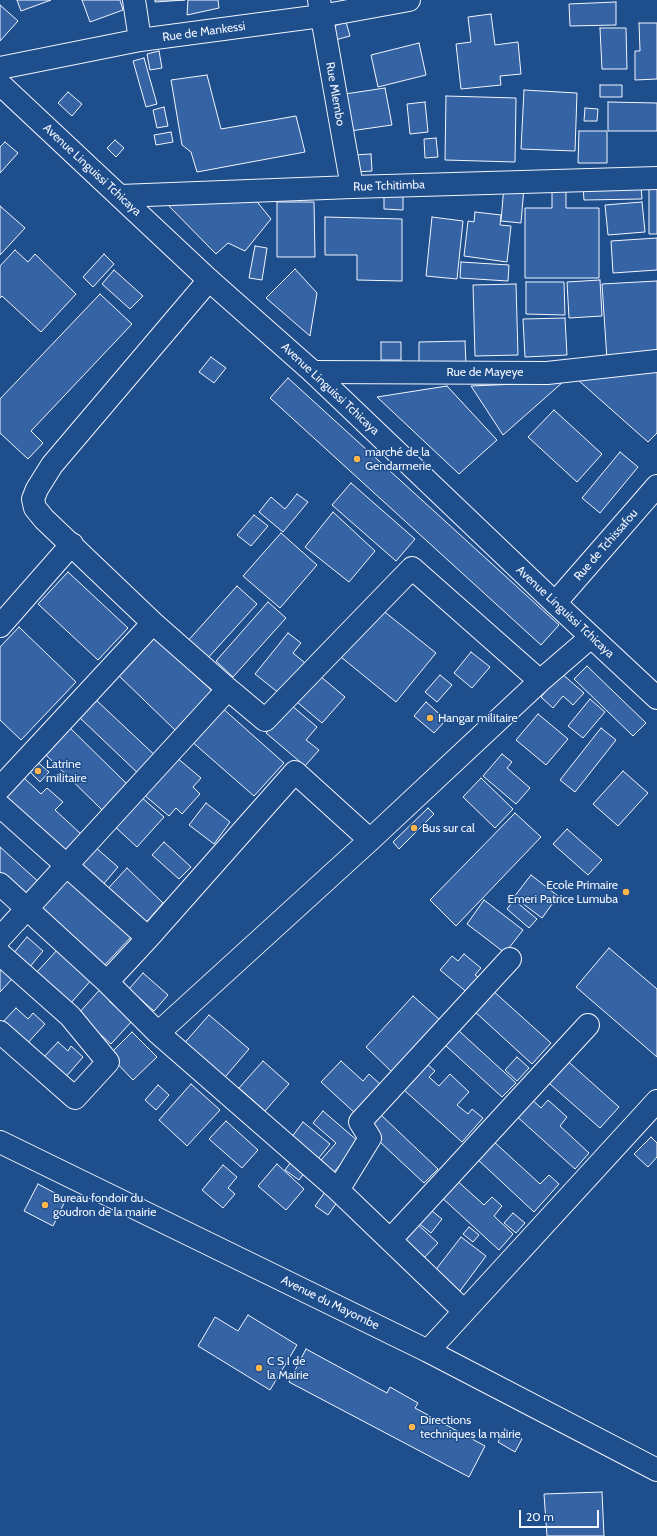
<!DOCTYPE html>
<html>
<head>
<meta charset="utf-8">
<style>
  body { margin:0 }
  #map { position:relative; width:657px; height:1536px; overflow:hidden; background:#1f4e8c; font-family:Cabin,sans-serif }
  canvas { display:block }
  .scale { position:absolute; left:519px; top:1510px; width:80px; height:18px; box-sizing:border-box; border:2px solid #f2f6ff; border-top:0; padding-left:5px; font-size:12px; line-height:14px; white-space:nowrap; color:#f2f6ff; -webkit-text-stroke:3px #1f4e8c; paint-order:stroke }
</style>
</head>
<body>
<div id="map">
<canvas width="657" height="1536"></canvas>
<div class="scale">20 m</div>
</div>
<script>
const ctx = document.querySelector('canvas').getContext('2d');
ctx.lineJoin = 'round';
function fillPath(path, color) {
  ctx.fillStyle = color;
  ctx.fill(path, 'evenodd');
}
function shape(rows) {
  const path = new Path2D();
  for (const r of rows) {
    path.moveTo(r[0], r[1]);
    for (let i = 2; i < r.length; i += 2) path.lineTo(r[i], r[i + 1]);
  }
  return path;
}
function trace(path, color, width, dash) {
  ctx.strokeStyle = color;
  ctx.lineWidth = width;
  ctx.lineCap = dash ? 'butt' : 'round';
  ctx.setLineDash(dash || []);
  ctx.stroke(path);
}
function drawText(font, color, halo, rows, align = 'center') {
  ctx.font = font + ' Cabin,sans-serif';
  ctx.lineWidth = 3;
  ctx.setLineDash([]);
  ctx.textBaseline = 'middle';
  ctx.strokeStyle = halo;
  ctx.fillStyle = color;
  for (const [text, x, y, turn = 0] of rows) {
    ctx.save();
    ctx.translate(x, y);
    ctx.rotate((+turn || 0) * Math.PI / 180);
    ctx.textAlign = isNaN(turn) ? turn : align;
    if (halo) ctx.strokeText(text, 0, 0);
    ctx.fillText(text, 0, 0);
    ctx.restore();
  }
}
const building = shape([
  [17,0,51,0,21,11,17,0],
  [82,0,120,0,123,10,90,22,82,0],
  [155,0,185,0,155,2,155,0],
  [188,0,218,0,219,8,187,15,188,0],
  [616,2,616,25,570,26,569,4,616,2],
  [0,5,18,21,0,41,0,5],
  [491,14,495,45,518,42,521,74,500,76,501,85,461,89,456,44,471,42,468,17,491,14],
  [346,22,350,36,335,40,331,27,346,22],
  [639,23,657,23,657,79,635,80,635,51,640,51,639,23],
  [600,28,626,28,627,69,602,69,600,28],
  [419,43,426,75,378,87,371,55,419,43],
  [159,51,162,68,150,70,147,54,159,51],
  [144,58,157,104,146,107,133,61,144,58],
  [207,75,221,129,296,116,305,152,197,172,191,152,182,145,171,80,207,75],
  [600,85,622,85,622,97,600,97,600,85],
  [385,88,392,125,350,131,345,94,385,88],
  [524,90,577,93,575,151,521,149,524,90],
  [68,92,82,104,72,116,58,103,68,92],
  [446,96,516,98,515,162,445,160,446,96],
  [425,102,428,132,410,134,407,104,425,102],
  [608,102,657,103,657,131,608,131,608,102],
  [164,107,168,126,157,128,153,110,164,107],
  [585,108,598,109,597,121,584,121,585,108],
  [579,131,607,131,607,163,578,163,579,131],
  [171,132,173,142,156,145,154,135,171,132],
  [436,138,438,157,425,158,424,139,436,138],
  [115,140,124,148,116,157,107,148,115,140],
  [5,142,18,153,0,173,0,147,5,142],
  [371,154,372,171,355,172,354,155,371,154],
  [641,185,642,199,584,200,583,186,641,185],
  [504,186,524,187,521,223,501,221,504,186],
  [649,186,657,186,657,234,649,234,649,186],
  [552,189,566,189,566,208,599,208,599,278,525,278,525,208,552,208,552,189],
  [384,192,403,193,403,210,384,209,384,192],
  [250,193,271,219,245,251,228,243,216,254,163,200,250,193],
  [277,202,314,202,315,257,277,257,277,202],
  [642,202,645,232,608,235,605,205,642,202],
  [0,206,25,228,0,255,0,206],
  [475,212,501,215,500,225,511,226,507,262,464,256,468,221,474,222,475,212],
  [325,217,402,219,402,281,357,280,357,255,325,255,325,217],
  [432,217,463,221,457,279,426,276,432,217],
  [657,238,657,270,613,273,611,241,657,238],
  [255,246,267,248,262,280,249,278,255,246],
  [15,250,28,262,35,254,76,294,41,332,2,296,0,298,0,266,15,250],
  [104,254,114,264,93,287,83,277,104,254],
  [461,262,509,265,508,281,460,278,461,262],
  [295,269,317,293,310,336,266,298,295,269],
  [114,270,143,296,130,309,102,284,114,270],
  [600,280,602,316,569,318,567,282,600,280],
  [657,281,657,357,607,360,602,284,657,281],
  [526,282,564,282,565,315,526,314,526,282],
  [516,284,518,355,475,356,473,285,516,284],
  [100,294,132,324,31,431,43,443,28,459,0,433,0,399,100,294],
  [565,318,567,355,525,357,523,319,565,318],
  [465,341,466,364,419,365,419,342,465,341],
  [381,342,401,342,401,360,381,360,381,342],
  [211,357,226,368,214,383,199,372,211,357],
  [657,366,657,433,648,442,569,372,657,366],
  [288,378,559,625,541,645,270,398,288,378],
  [563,382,503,435,471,386,563,382],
  [447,386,497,440,459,474,377,397,447,386],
  [554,410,602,454,577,482,528,437,554,410],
  [620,452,638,467,600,513,582,498,620,452],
  [351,483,415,539,396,561,332,505,351,483],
  [297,494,308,502,283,532,259,512,271,497,285,509,297,494],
  [333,512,375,551,349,582,305,547,333,512],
  [254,515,268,526,251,546,237,535,254,515],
  [281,533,317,565,280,608,243,576,281,533],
  [68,572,128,628,98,660,38,604,68,572],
  [237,586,257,604,206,660,186,643,237,586],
  [268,602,286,618,233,677,216,661,268,602],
  [381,609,436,653,396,702,341,657,381,609],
  [19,627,76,682,21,740,0,720,0,647,19,627],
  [152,633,212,691,175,730,115,672,152,633],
  [288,633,301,643,293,653,305,663,280,694,255,674,288,633],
  [471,652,490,667,472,688,454,673,471,652],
  [587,666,646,723,633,736,574,679,587,666],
  [561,673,584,693,573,705,563,696,553,708,541,697,561,673],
  [440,675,452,685,437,702,425,692,440,675],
  [320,676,345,697,322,723,297,702,320,676],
  [95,699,160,760,143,778,79,717,95,699],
  [590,699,605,712,583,738,568,726,590,699],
  [426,702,446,720,434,733,414,716,426,702],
  [291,705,317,727,306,740,319,750,305,766,266,733,291,705],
  [220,706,284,763,254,796,190,740,220,706],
  [538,714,568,739,546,765,516,740,538,714],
  [68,726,127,784,102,810,43,752,68,726],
  [601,728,616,740,575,792,560,780,601,728],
  [502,754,512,762,507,768,530,788,516,804,483,776,502,754],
  [176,757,201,778,193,787,200,794,182,814,176,808,169,816,143,794,176,757],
  [35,760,49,772,40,782,27,769,35,760],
  [623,771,648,793,618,826,593,804,623,771],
  [22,776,41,794,47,788,63,802,55,810,81,834,63,853,2,798,22,776],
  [481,778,513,809,495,828,463,797,481,778],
  [140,796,164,817,137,847,113,825,140,796],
  [206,803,230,822,214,844,189,825,206,803],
  [428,808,434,814,399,849,393,842,428,808],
  [515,813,541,837,456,926,430,900,515,813],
  [567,829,602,860,588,875,553,844,567,829],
  [164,842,191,867,179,879,152,855,164,842],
  [0,847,41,884,28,899,0,873,0,847],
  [95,847,118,867,101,887,78,867,95,847],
  [127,868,163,903,143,926,104,893,127,868],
  [531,875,558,896,542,918,514,897,531,875],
  [67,880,131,937,100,970,37,914,67,880],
  [484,900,523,930,505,953,467,924,484,900],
  [514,900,537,919,529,928,507,909,514,900],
  [27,937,43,951,28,969,12,955,27,937],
  [59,948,93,978,70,1004,36,973,59,948],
  [609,948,657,989,657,1057,576,987,609,948],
  [464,954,481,968,475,975,481,979,469,994,440,970,452,956,458,961,464,954],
  [0,957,13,978,0,992,0,957],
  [143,973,168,995,154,1011,129,989,143,973],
  [104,985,115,995,109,1001,132,1021,111,1044,78,1014,104,985],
  [492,990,551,1043,532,1064,473,1010,492,990],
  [413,996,441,1021,393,1073,366,1047,413,996],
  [16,1008,28,1019,33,1013,45,1024,25,1046,1,1024,16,1008],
  [209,1015,249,1049,220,1083,180,1048,209,1015],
  [458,1030,516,1083,502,1097,445,1045,458,1030],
  [132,1032,157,1057,133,1080,109,1055,132,1032],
  [58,1042,68,1051,71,1046,83,1057,64,1079,42,1059,58,1042],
  [562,1056,619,1107,600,1128,542,1077,562,1056],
  [517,1057,529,1068,517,1081,505,1070,517,1057],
  [263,1061,289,1084,265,1111,239,1088,263,1061],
  [341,1061,363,1081,369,1074,382,1086,356,1114,321,1082,341,1061],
  [427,1064,435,1071,429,1077,439,1086,450,1074,469,1092,457,1105,468,1114,472,1109,483,1118,462,1142,404,1090,427,1064],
  [191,1084,220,1110,187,1146,159,1120,191,1084],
  [158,1085,169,1095,156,1110,145,1100,158,1085],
  [528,1096,541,1108,548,1100,567,1117,560,1126,589,1153,575,1169,513,1113,528,1096],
  [323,1111,359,1142,334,1172,321,1160,336,1143,313,1123,323,1111],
  [380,1114,438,1169,424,1183,366,1129,380,1114],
  [226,1121,258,1150,242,1168,209,1139,226,1121],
  [303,1122,330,1144,318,1159,291,1138,303,1122],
  [651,1137,657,1143,657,1157,648,1167,634,1154,651,1137],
  [491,1139,540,1184,549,1175,559,1184,534,1212,475,1157,491,1139],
  [294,1158,308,1168,299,1180,285,1170,294,1158],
  [277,1164,304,1189,286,1210,258,1186,277,1164],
  [223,1165,237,1177,228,1188,235,1194,223,1208,202,1190,223,1165],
  [454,1178,484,1205,492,1197,502,1206,494,1216,513,1234,499,1250,439,1195,454,1178],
  [38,1184,66,1199,53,1226,24,1211,38,1184],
  [325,1192,338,1201,328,1215,315,1206,325,1192],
  [427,1207,442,1219,431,1233,416,1221,427,1207],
  [513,1213,525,1223,516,1233,504,1223,513,1213],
  [414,1221,438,1243,424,1258,400,1236,414,1221],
  [469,1227,479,1235,473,1242,463,1234,469,1227],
  [461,1237,486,1256,460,1291,434,1272,461,1237],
  [248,1315,297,1345,270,1390,198,1346,215,1317,238,1331,248,1315],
  [306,1349,387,1393,390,1387,418,1403,415,1408,485,1446,469,1477,289,1382,306,1349],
  [505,1429,522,1439,515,1452,498,1442,505,1429],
  [602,1492,604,1536,547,1536,544,1494,602,1492]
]);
fillPath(building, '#3563a3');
trace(building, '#f2f6ff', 1);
const street = shape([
  [134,0,140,40],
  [319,0,352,187],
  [0,68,140,40,321,16,409,0],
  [120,196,352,187,657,178],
  [209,280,52,465,37,489,33,499,35,508,44,519,153,623,228,689,265,720,412,568,540,681],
  [313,372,547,373,657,361],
  [555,603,657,486],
  [0,626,72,544],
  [0,788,153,623],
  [0,806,148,938],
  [0,884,107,982,158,1033,338,1190,464,1311],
  [0,938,228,689],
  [0,954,70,1016,108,1062,75,1098,0,1032],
  [107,982,148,938,295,772,370,840],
  [158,1033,370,840,540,681,591,637],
  [338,1190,370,1138,360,1122,510,959],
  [391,1239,588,1025],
  [428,1351,657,1101]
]);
const secondary = shape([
  [0,1142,428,1351,657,1470]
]);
const primary = shape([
  [0,84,209,280,313,372,555,603,657,698]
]);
trace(street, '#f2f6ff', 24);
trace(secondary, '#f2f6ff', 24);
trace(primary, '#f2f6ff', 24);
trace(street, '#1f4e8c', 22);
trace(secondary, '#1f4e8c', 22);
trace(primary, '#1f4e8c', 22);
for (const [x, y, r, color] of [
  [357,459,4,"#ffb74d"],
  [430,718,4,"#ffb74d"],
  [38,771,4,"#ffb74d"],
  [414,828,4,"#ffb74d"],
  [626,892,4,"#ffb74d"],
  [45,1205,4,"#ffb74d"],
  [259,1368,4,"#ffb74d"],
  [412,1427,4,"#ffb74d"]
]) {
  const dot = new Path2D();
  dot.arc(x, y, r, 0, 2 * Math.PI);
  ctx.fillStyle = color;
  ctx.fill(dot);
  trace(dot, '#1f4e8c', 1.5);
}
drawText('12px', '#f2f6ff', '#1f4e8c', [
  ["Rue de Mankessi",204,32,-8],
  ["Rue Mlembo",335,94,80],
  ["Avenue Linguissi Tchicaya",92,170,43],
  ["Rue Tchitimba",389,186,-2],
  ["Rue de Mayeye",485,372],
  ["Avenue Linguissi Tchicaya",330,389,43],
  ["Rue de Tchissafou",606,545,-49],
  ["Avenue Linguissi Tchicaya",565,612,43],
  ["Avenue du Mayombe",330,1303,26]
]);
drawText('12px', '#f2f6ff', '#1f4e8c', [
  ["marché de la",365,452],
  ["Gendarmerie",365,466],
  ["Hangar militaire",438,718],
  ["Latrine",46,764],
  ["militaire",46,778],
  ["Bus sur cal",422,828],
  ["Ecole Primaire",618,885,"right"],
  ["Emeri Patrice Lumuba",618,899,"right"],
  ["Bureau fondoir du",53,1198],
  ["goudron de la mairie",53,1212],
  ["C S I de",267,1361],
  ["la Mairie",267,1375],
  ["Directions",420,1420],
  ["techniques la mairie",420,1434]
], 'left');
</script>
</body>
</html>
